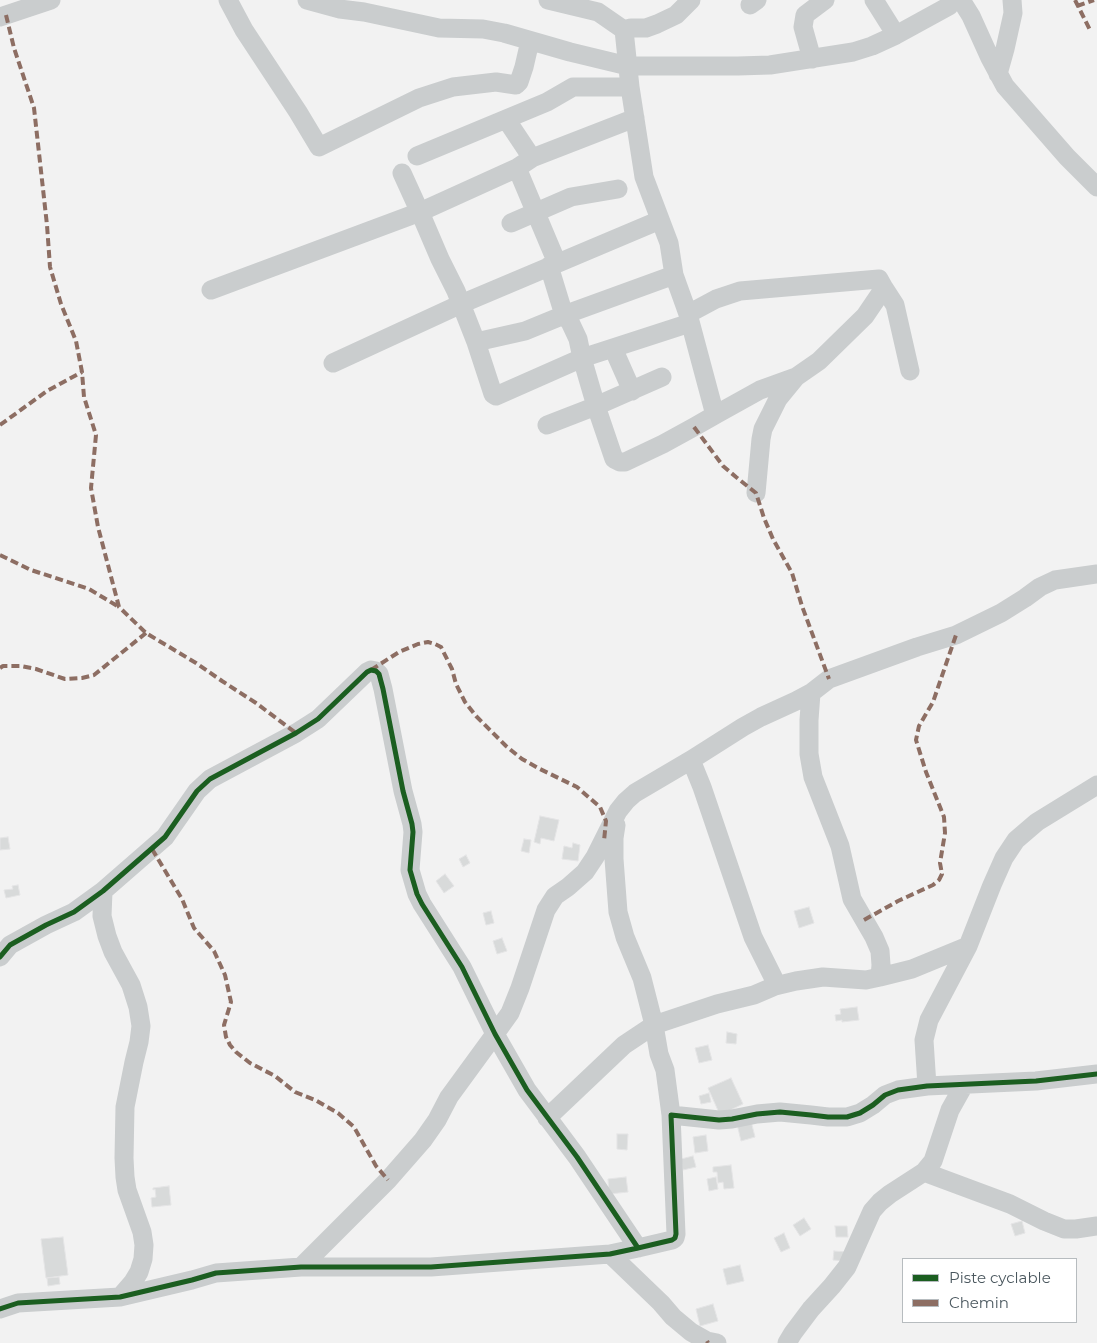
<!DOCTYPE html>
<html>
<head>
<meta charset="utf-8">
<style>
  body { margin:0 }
  #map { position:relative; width:1097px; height:1343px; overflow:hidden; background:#f2f2f2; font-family:Montserrat,sans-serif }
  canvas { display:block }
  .legend { position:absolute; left:902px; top:1258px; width:175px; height:65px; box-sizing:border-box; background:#fff; border:1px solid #b7bcbf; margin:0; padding:6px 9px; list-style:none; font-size:15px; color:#4a575e }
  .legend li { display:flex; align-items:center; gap:10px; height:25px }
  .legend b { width:25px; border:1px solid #b7bcbf }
</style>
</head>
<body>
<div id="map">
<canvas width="1097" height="1343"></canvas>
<ul class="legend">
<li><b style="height:6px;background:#1b5e20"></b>Piste cyclable</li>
<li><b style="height:6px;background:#8d6e63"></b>Chemin</li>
</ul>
</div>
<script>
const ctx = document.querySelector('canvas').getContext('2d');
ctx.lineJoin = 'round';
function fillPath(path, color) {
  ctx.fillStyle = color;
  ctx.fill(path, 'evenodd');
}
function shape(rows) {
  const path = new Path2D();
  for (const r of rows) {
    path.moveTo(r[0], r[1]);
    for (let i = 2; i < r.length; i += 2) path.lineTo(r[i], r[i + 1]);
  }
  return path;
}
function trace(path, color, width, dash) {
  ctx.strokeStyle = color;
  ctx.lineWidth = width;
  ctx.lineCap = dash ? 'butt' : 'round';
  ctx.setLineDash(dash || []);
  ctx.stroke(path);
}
const building = shape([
  [540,816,559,820,554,841,541,838,540,844,534,842,540,816],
  [8,837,10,849,0,850,0,838,8,837],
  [524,839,531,840,529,853,521,851,524,839],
  [573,843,580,845,578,861,562,859,564,846,572,848,573,843],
  [466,855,470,863,463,867,459,859,466,855],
  [445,874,454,886,444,893,436,881,445,874],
  [18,885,20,895,6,898,4,890,13,889,12,886,18,885],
  [809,907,814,923,799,928,794,911,809,907],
  [491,911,494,923,486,925,483,913,491,911],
  [502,938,507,951,497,954,493,941,502,938],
  [857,1007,859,1020,842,1022,842,1020,836,1021,835,1015,841,1014,840,1009,857,1007],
  [727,1032,737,1034,736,1044,726,1043,727,1032],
  [708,1045,712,1060,699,1063,695,1048,708,1045],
  [731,1078,743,1104,720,1115,708,1088,731,1078],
  [709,1093,711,1102,701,1104,699,1096,709,1093],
  [751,1121,755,1137,741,1141,737,1124,751,1121],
  [617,1134,628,1134,627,1150,617,1149,617,1134],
  [706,1135,708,1151,695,1153,693,1137,706,1135],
  [693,1156,696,1167,683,1170,681,1159,693,1156],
  [731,1165,734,1188,724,1189,723,1182,718,1183,717,1172,713,1172,713,1167,731,1165],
  [626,1177,628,1192,609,1194,608,1179,626,1177],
  [716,1177,718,1189,709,1191,707,1179,716,1177],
  [169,1186,171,1205,152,1207,151,1198,156,1197,155,1189,153,1190,153,1188,169,1186],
  [804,1218,811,1229,800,1236,793,1225,804,1218],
  [1022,1221,1025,1233,1015,1236,1011,1224,1022,1221],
  [835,1226,847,1226,848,1237,836,1237,835,1226],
  [784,1233,790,1248,781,1252,774,1238,784,1233],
  [63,1237,68,1275,46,1278,41,1239,63,1237],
  [834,1251,847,1252,846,1261,833,1260,834,1251],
  [740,1265,744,1281,727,1285,723,1269,740,1265],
  [59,1277,60,1284,48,1286,47,1278,59,1277],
  [713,1304,718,1321,700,1326,696,1309,713,1304]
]);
fillPath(building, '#d8dada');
trace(building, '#e4e4e5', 1);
trace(shape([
  [228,0,244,30,298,112,319,147,419,98,453,87,496,82,516,85,519,82,524,67,530,41],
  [307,0,340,9,364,12,439,28,483,29,504,33,570,52,628,66,738,66,770,65,853,52,872,46,896,35,949,6,953,0],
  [548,0,598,12,624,30],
  [691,0,676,15,657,24,646,28,631,28,624,30,630,87,644,177,669,243,674,275,688,314,715,415,760,390,796,377],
  [874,0,896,35],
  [961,0,971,16,990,58,1005,86,1067,157,1097,187],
  [750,5,757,0],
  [0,17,51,0],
  [812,59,803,27,805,15,825,0],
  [998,74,1005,49,1013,13,1012,0],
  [506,119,532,158],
  [417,156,547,102,573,87,630,87],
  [517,168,557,263],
  [402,173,422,217,440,259,456,291,476,342,493,394,496,396,582,358,690,323],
  [511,223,571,197,618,189],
  [549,266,564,315,570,322,578,339,582,358,596,406,614,459,620,462,625,462,663,444,694,427,715,415],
  [884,288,895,305,910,371],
  [211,290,420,212,517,168,532,158,635,118],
  [688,314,716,299,740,291,879,279,884,288,865,316,819,361,796,377,778,399,763,429,761,439,756,493],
  [476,342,525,331,564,315,674,275],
  [613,348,632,391],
  [333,363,461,304,660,220],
  [547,425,596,406,662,377],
  [811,693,809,720,809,754,813,777,840,846,852,899,874,937,880,951,881,965,880,977],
  [691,760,702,787,753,937,773,977,775,986],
  [616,825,614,838,614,859,618,912,625,937,642,978,654,1025,659,1054,665,1070,671,1115],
  [103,891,102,916,107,936,113,952,131,985,138,1007,141,1026,139,1042,134,1062,125,1107,124,1158,125,1177,127,1190,142,1232,144,1245,143,1259,139,1272,133,1282,120,1297],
  [0,957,10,945,46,925,74,912,103,891,165,837,197,791,210,779,296,733,318,719,367,672,371,670,376,671,379,674,383,689,403,791,412,824,413,832,410,870,417,894,422,904,462,967,495,1034,527,1090,577,1157,638,1248],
  [927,1086,924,1040,929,1020,968,946,992,885,1004,858,1016,840,1037,822,1097,785],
  [547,1118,624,1045,654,1025,717,1004,754,995,775,986,796,981,823,977,866,980,880,977,912,969,968,946],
  [924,1172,1010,1204,1044,1221,1064,1229,1076,1229,1097,1226],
  [610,1254,661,1303,673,1317,691,1332,707,1341,717,1343],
  [301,1267,388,1180,423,1140,437,1120,449,1097,495,1034,510,1013,520,988,546,910,555,896,568,887,585,872,595,857,618,811,626,801,635,793,691,760,743,727,761,717,796,701,811,693,829,679,917,647,956,635,1001,613,1025,598,1040,587,1055,580,1097,574],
  [0,1309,18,1303,120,1297,192,1280,216,1273,301,1267,431,1267,610,1254,638,1248,672,1240,675,1238,676,1234,671,1115,719,1120,732,1119,757,1114,780,1112,811,1115,828,1117,847,1117,860,1113,873,1105,885,1095,898,1090,927,1086,1036,1081,1097,1074],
  [787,1343,793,1333,811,1309,832,1286,847,1267,872,1211,880,1202,890,1194,924,1172,933,1161,950,1110,964,1085]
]), '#cacdce', 19);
trace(shape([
  [1075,0,1091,32],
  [1077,6,1094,0],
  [6,15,14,48,34,108,47,225,50,267,61,304,76,341,82,372,84,397,96,435,91,488,98,527,119,607,146,633,196,663,222,681,256,703,296,733],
  [0,425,47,391,82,372],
  [694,427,723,466,736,477,756,493,764,518,773,539,792,573,802,606,829,679],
  [0,555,31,570,89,589,119,607],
  [0,668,3,666,21,666,36,669,65,679,82,678,94,675,146,633],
  [371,670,399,652,418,644,428,642,435,644,441,647,452,669,456,684,465,702,476,716,506,746,522,759,538,768,577,787,600,807,606,821,604,841],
  [152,849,182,899,194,928,214,951,225,975,231,1002,224,1025,226,1037,230,1045,236,1052,250,1063,275,1076,295,1092,315,1100,338,1113,354,1127,376,1166,388,1180],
  [864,920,898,901,933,885,939,880,942,874,940,863,945,833,944,817,926,772,916,740,919,726,933,702,956,635],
  [707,1341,708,1343]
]), '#8d6e63', 4, [8, 4]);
trace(shape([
  [0,957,10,945,46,925,74,912,103,891,165,837,197,791,210,779,296,733,318,719,367,672,371,670,376,671,379,674,383,689,403,791,412,824,413,832,410,870,417,894,422,904,462,967,495,1034,527,1090,577,1157,638,1248],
  [0,1309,18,1303,120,1297,192,1280,216,1273,301,1267,431,1267,610,1254,638,1248,672,1240,675,1238,676,1234,671,1115,719,1120,732,1119,757,1114,780,1112,811,1115,828,1117,847,1117,860,1113,873,1105,885,1095,898,1090,927,1086,1036,1081,1097,1074]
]), '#1b5e20', 5);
</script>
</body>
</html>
